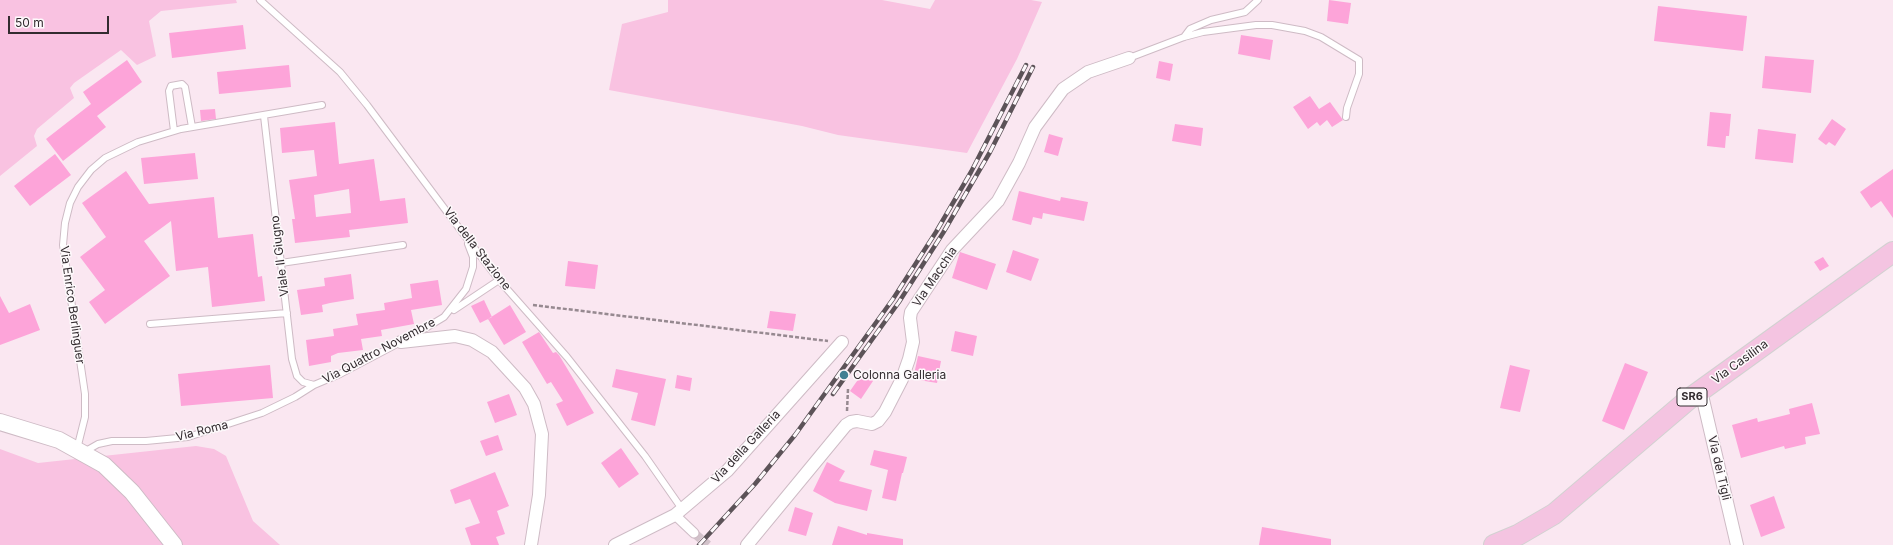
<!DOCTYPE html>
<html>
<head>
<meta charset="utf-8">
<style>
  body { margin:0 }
  #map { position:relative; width:1893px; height:545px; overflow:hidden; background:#fae7f1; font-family:Inter,sans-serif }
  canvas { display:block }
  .scale { position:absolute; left:8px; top:16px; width:101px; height:18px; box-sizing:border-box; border:2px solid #332c30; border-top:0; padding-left:5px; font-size:12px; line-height:14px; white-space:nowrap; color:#332c30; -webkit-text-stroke:3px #fdf9fb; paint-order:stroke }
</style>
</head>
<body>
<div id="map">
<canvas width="1893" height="545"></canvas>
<div class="scale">50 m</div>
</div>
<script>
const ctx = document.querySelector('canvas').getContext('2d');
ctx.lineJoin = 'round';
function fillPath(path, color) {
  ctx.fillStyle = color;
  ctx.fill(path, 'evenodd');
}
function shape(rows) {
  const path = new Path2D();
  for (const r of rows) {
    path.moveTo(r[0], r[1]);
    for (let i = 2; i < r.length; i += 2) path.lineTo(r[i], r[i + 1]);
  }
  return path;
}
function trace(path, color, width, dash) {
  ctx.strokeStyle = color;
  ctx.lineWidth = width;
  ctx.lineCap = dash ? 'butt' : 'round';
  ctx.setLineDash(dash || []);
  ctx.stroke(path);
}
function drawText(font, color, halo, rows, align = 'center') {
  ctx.font = font + ' Inter,sans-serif';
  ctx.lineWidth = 3;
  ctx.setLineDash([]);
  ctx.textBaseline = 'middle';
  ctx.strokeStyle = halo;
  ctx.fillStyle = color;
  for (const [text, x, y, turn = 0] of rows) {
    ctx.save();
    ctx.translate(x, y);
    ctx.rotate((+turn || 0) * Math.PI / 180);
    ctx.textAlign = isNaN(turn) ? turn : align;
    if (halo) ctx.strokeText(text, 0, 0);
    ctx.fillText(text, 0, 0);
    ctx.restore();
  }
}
fillPath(shape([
  [0,0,236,0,237,3,161,11,149,21,156,56,137,65,121,50,74,83,70,88,74,98,37,129,34,136,37,146,0,176],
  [668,0,882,0,930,9,935,0,1031,0,1042,2,1017,59,967,153,838,135,802,126,609,90,622,24,668,12],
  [196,446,214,449,226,456,253,521,280,545,0,545,0,449,38,463]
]), '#f9c2e1');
fillPath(shape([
  [1329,0,1351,3,1348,24,1327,21],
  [1658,6,1747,16,1743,51,1654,41],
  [243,25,246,49,172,58,169,33],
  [1241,35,1273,40,1270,60,1238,54],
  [1765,56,1814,60,1811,93,1762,88],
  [127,60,142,82,97,116,106,127,63,161,46,139,91,104,83,92],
  [1159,61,1173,64,1170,81,1156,78],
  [289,65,291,87,219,94,217,72],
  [1310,96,1319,109,1330,102,1343,120,1332,127,1327,120,1320,126,1317,122,1308,129,1293,107],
  [215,109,216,119,201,121,200,110],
  [1710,112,1731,114,1729,136,1726,136,1725,148,1707,146],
  [1832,119,1846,129,1835,146,1829,142,1826,145,1818,139],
  [335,122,339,164,374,159,380,201,405,198,408,223,349,230,350,237,295,243,292,219,295,219,289,180,317,176,314,150,282,153,280,128],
  [349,189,351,213,316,217,314,195],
  [1175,124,1203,128,1201,146,1172,141],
  [1758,129,1796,134,1793,163,1755,159],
  [1049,134,1063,138,1058,156,1044,152],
  [195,153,198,179,144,184,141,158],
  [55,154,71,175,30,206,14,186],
  [1893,169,1893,218,1881,201,1871,208,1860,192],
  [126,171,149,204,214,197,218,238,253,234,258,277,262,276,265,301,212,307,208,267,176,271,171,221,144,241,170,276,105,324,89,302,105,290,80,257,106,237,82,203],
  [1019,191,1060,201,1061,197,1088,202,1084,221,1043,213,1042,219,1033,217,1031,225,1012,220],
  [1013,250,1039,259,1031,281,1006,272],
  [960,252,996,264,987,290,952,278],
  [1823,257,1829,266,1820,271,1814,262],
  [568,261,598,265,595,289,565,286],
  [351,274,354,299,330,303,322,305,323,312,301,315,297,290,325,286,324,278],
  [438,280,442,305,411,310,414,324,381,330,382,336,361,339,363,350,338,353,331,356,331,362,309,366,306,340,334,336,333,329,358,325,356,314,385,310,384,303,412,298,410,284],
  [0,296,9,313,30,304,40,330,0,345],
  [484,300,492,317,480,323,471,306],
  [510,305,526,332,504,345,488,319],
  [770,311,796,314,793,331,767,328],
  [955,331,977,336,973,356,951,351],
  [539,332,553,353,556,352,559,355,594,413,567,426,556,404,563,401,551,382,547,384,522,342],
  [918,356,941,361,937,383,913,379],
  [1625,363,1648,372,1624,430,1602,421],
  [270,365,273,398,181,406,178,374],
  [1510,365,1530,370,1520,412,1500,408],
  [616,369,666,379,655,426,631,420,638,393,612,387],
  [862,374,873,381,861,399,850,391],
  [677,375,692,378,690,391,675,388],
  [509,394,517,415,495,423,487,402],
  [1812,403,1820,434,1805,437,1806,444,1785,449,1784,446,1741,458,1732,425,1757,418,1758,422,1790,414,1789,409],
  [498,435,503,450,486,456,480,441],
  [621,448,639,474,619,488,601,463],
  [874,450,907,457,903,473,902,473,896,501,882,498,888,470,870,465],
  [827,462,845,471,839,481,872,490,867,511,835,503,813,491],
  [495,472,509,506,497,511,505,534,496,537,499,545,471,545,465,528,480,523,470,499,455,504,450,490],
  [1774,496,1785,528,1761,537,1750,505],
  [795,507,813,513,806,536,788,531],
  [838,526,867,535,867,533,903,539,903,545,832,545],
  [1262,527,1331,539,1331,545,1259,545]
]), '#fda4d9');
trace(shape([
  [694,533,708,545]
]), '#d2c2ca', 9, [9, 4.5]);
const service = shape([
  [260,0,340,72,367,105,462,232,499,280,567,357,645,456,682,509],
  [1184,37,1190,29,1211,20,1245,12,1258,0],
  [1129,58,1184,37,1203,32,1256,25,1272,25,1305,31,1321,37,1359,60,1359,74,1347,108,1346,117],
  [264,116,292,359,297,376,303,382,314,385],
  [174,131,169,91,171,86,182,84,185,87,192,127],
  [281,263,403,245],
  [454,310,499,280],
  [150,324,287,313],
  [77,449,85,417,85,394,63,245,65,223,70,203,78,187,91,170,105,158,138,142,181,129,322,105],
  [84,452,98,444,112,441,146,441,188,437,262,413,295,397,314,385,340,374,414,335,444,317,466,289,473,267,473,257,468,244]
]);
const pedestrian = shape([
  [675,515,694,533]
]);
const minor = shape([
  [401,342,455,336,472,340,492,352,525,388,534,404,542,434,539,495,531,545],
  [1701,391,1737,545],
  [615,545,675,515,727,471,842,342],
  [747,545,846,425,851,422,857,421,872,424,878,421,885,412,902,379,909,359,913,342,910,318,911,312,952,250,998,201,1019,163,1035,127,1063,89,1088,72,1129,58]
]);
const tertiary = shape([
  [0,422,59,440,104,465,132,492,174,545]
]);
const primary = shape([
  [1494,545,1518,535,1554,514,1689,399,1893,252]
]);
trace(service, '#cebbc5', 8);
trace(pedestrian, '#cebbc5', 11);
trace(minor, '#cebbc5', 14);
trace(tertiary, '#cebbc5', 18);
trace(primary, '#d2d1d1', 22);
trace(shape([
  [533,305,828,341],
  [847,411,848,389]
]), '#968990', 2.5, [4, 2]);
trace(service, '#fff', 6);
trace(pedestrian, '#fff', 9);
trace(minor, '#fff', 12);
trace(tertiary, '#fff', 16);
trace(primary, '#f4c4e1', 20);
const rail = shape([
  [833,394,899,302,943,233,990,152,1033,67],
  [699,545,755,484,795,435,893,299,936,232,971,172,1026,65]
]);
trace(rail, '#5c5358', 4.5);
trace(rail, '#fdf9fb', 3, [9]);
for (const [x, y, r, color] of [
  [844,375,5,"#3f8093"]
]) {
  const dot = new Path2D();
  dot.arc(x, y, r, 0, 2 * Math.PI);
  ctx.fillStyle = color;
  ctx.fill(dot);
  trace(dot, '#fdf9fb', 1.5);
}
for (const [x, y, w] of [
  [1692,397,30]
]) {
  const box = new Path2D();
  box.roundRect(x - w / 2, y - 9, w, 18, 3);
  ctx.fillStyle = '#fdf9fb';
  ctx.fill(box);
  trace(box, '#332c30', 1);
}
drawText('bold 11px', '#332c30', null, [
  ["SR6",1692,397]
]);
drawText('12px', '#332c30', '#fdf9fb', [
  ["Via della Stazione",477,249,52],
  ["Viale II Giugno",280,256,-97],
  ["Via Macchia",935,277,-56],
  ["Via Enrico Berlinguer",72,305,82],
  ["Via Quattro Novembre",379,351,-28],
  ["Via Casilina",1740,362,-36],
  ["Via Roma",202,431,-14],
  ["Via della Galleria",746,447,-47],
  ["Via dei Tigli",1719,468,77]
]);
drawText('12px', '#332c30', '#fdf9fb', [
  ["Colonna Galleria",853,375]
], 'left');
</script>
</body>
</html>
